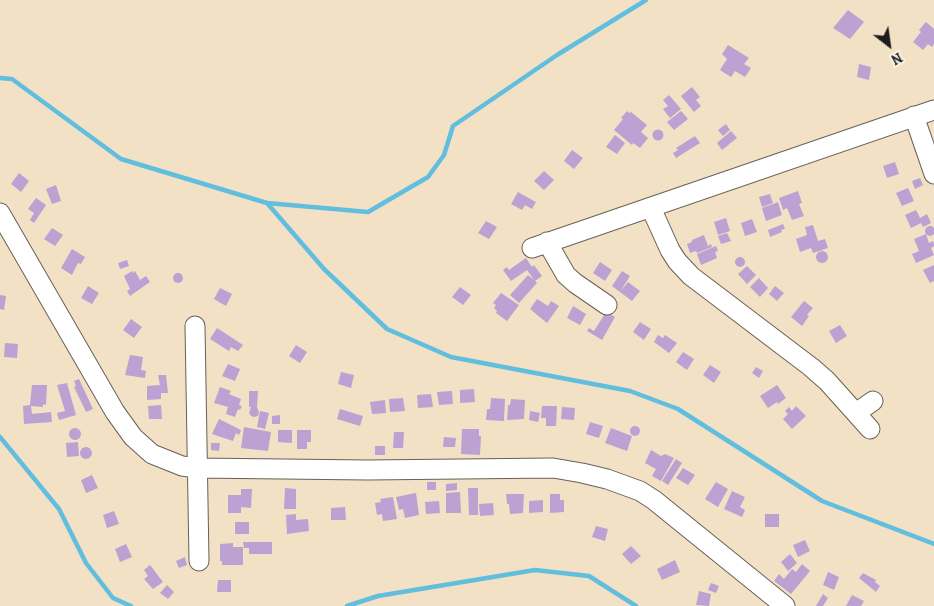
<!DOCTYPE html>
<html>
<head>
<meta charset="utf-8">
<style>
  body { margin:0 }
  #map { position:relative; width:934px; height:606px; overflow:hidden; background:#f2e1c5; font-family:Alegreya,serif }
  canvas { display:block }
  .north { position:absolute; left:864px; top:20px; width:50px; height:50px; -webkit-text-stroke:4px #f7f3e8; paint-order:stroke; rotate:150deg; font-size:14px; font-weight:700; line-height:20px; text-align:center; color:#1c1c1c }
  .north::after { content:''; display:block; margin:auto; width:18px; height:22px; background:#1c1c1c; clip-path:polygon(50% 0,100% 100%,50% 72%,0 100%) }
</style>
</head>
<body>
<div id="map">
<canvas width="934" height="606"></canvas>
<div class="north">N</div>
</div>
<script>
const ctx = document.querySelector('canvas').getContext('2d');
ctx.lineJoin = 'round';
function shape(rows) {
  const path = new Path2D();
  for (const r of rows) {
    if (r.length === 3) {
      path.moveTo(r[0] + r[2], r[1]);
      path.arc(r[0], r[1], r[2], 0, 2 * Math.PI);
      continue;
    }
    path.moveTo(r[0], r[1]);
    for (let i = 2; i < r.length; i += 2) path.lineTo(r[i], r[i + 1]);
  }
  return path;
}
function trace(path, color, width, dash) {
  ctx.strokeStyle = color;
  ctx.lineWidth = width;
  ctx.lineCap = dash ? 'butt' : 'round';
  ctx.setLineDash(dash || []);
  ctx.stroke(path);
}
function fillPath(path, color) {
  ctx.fillStyle = color;
  ctx.fill(path, 'evenodd');
}
trace(shape([
  [0,78,12,79,121,159,267,203,368,212,428,177,444,155,453,126,557,55,646,0],
  [267,203,324,269,387,329,451,357,630,391,678,409,822,501,934,544],
  [0,437,59,509,86,563,113,598,131,606],
  [347,606,378,596,535,570,589,576,636,606]
]), '#61bedf', 4.5);
fillPath(shape([
  [848,10,864,22,850,39,833,28],
  [926,22,934,29,934,44,932,47,928,44,923,50,913,42,921,32,919,30],
  [728,45,749,58,744,64,751,68,745,77,735,71,731,77,720,70,727,59,722,54],
  [859,64,871,67,869,80,857,77],
  [692,87,700,97,696,100,701,106,694,112,681,96],
  [669,95,681,109,670,118,663,109,668,106,663,100],
  [627,111,629,113,631,112,647,125,641,132,648,138,640,148,633,143,632,145,614,130,623,119,621,118],
  [681,111,688,119,674,130,667,122],
  [726,124,730,130,723,136,718,130],
  [658,135,5.5],
  [731,131,737,138,722,150,717,143],
  [615,135,625,143,617,154,606,147],
  [695,136,700,143,676,158,673,153,678,150,676,148],
  [572,150,583,158,574,169,564,161],
  [895,162,899,174,887,178,883,166],
  [544,171,554,180,544,190,534,181],
  [19,173,29,181,21,192,11,184],
  [920,178,923,185,915,189,912,181],
  [56,185,61,201,52,204,46,189],
  [908,188,914,201,902,206,896,193],
  [798,191,802,203,799,204,804,216,792,220,787,208,783,210,779,198],
  [518,192,536,202,532,209,525,205,522,210,511,204],
  [770,194,773,203,762,207,759,197],
  [36,198,46,205,34,223,30,220,34,213,28,209],
  [778,202,782,215,766,221,762,208],
  [916,210,920,218,927,214,931,223,923,227,921,223,911,228,905,215],
  [726,218,730,231,718,235,714,222],
  [752,219,757,232,745,236,741,223],
  [486,221,497,227,489,239,478,233],
  [783,224,785,229,781,230,782,232,770,237,768,230],
  [813,225,818,241,825,239,828,248,813,253,811,248,800,252,796,239,807,235,805,227],
  [930,231,5],
  [52,228,63,235,55,246,44,239],
  [727,233,731,241,721,244,718,236],
  [926,234,929,243,933,241,934,244,934,246,931,248,934,255,916,263,912,254,919,251,914,239],
  [704,235,708,246,711,244,712,247,697,253,696,251,690,253,687,244,692,242,692,240],
  [716,246,718,251,715,252,717,258,701,265,697,254],
  [72,249,85,257,81,264,78,263,72,275,61,268],
  [822,257,6],
  [740,262,5],
  [526,258,532,267,534,265,542,276,535,281,537,283,519,303,510,295,528,275,534,280,527,270,511,281,503,270,507,267,509,270],
  [127,260,129,266,120,269,118,263],
  [600,262,612,270,605,281,593,273],
  [934,265,934,281,930,283,923,270],
  [747,266,756,275,747,284,738,274],
  [132,271,133,273,135,271,140,280,146,276,150,282,130,296,127,291,130,289,124,276],
  [622,271,630,276,620,292,612,286],
  [178,278,5],
  [759,278,768,288,760,297,750,287],
  [628,282,640,291,632,301,620,292],
  [88,286,99,293,92,304,81,298],
  [775,286,784,293,777,301,769,294],
  [460,287,471,295,463,305,452,297],
  [220,288,232,294,226,306,214,299],
  [501,293,519,305,507,321,496,313,497,311,494,308,496,305,493,303],
  [0,295,6,296,4,310,0,309],
  [537,299,548,306,551,301,559,306,547,323,530,309],
  [804,301,813,308,807,315,809,316,802,326,791,317],
  [573,306,586,314,580,325,567,318],
  [606,312,615,317,602,340,587,331,589,328,594,331],
  [131,319,142,327,134,338,123,330],
  [640,322,651,329,644,340,633,332],
  [840,325,847,336,836,343,829,331],
  [217,328,243,345,238,351,231,347,229,351,210,339],
  [658,335,663,338,665,335,677,343,669,353,654,342],
  [5,343,18,344,17,358,4,357],
  [296,345,307,352,300,363,289,356],
  [683,352,694,359,687,370,676,362],
  [130,355,143,357,141,370,146,371,145,378,125,375],
  [228,364,240,369,235,381,222,376],
  [710,365,721,372,714,383,703,375],
  [756,367,763,371,759,378,752,373],
  [341,372,354,375,351,388,338,384],
  [158,375,166,375,168,393,161,393,161,399,147,400,147,386,160,385],
  [79,379,93,409,86,412,74,387,76,386,74,381],
  [67,383,76,415,59,420,57,413,65,411,57,385],
  [32,385,47,385,46,405,43,404,43,407,31,406,32,414,51,412,52,422,24,424,23,406,30,405],
  [777,385,786,398,778,404,777,402,768,408,760,396],
  [220,387,231,391,229,394,241,399,239,405,242,406,240,410,238,409,235,417,226,414,228,407,214,403],
  [474,389,475,402,460,403,460,390],
  [249,391,258,391,257,407,259,412,258,416,254,417,251,416,249,413,251,407,249,407],
  [452,391,453,404,439,405,437,392],
  [431,394,433,407,418,408,417,395],
  [403,398,405,411,390,412,389,399],
  [491,398,505,399,504,421,486,420,487,409,490,409],
  [511,399,525,400,524,419,507,420,508,405,510,405],
  [385,400,386,413,372,414,370,402],
  [161,405,162,419,149,419,148,406],
  [542,406,557,406,556,426,546,426,546,418,541,418],
  [796,406,806,416,792,429,783,419,788,414,785,411,789,407,792,411],
  [562,407,575,408,574,420,561,419],
  [340,409,363,416,360,426,337,419],
  [260,411,269,413,265,429,257,427],
  [530,411,540,413,538,422,529,420],
  [280,415,280,424,272,424,272,416],
  [219,419,241,430,239,435,236,433,233,441,212,434],
  [590,422,603,426,599,438,586,434],
  [635,431,5],
  [244,427,271,432,268,451,241,448],
  [75,434,6],
  [611,428,632,436,627,451,605,443],
  [462,429,479,429,479,436,481,436,480,455,461,454],
  [278,430,292,430,292,443,278,442],
  [297,430,311,430,311,442,307,442,307,449,297,449],
  [394,432,404,432,403,448,393,448],
  [444,437,456,438,455,447,443,447],
  [78,442,79,456,67,457,66,443],
  [211,443,220,443,219,451,211,450],
  [375,446,385,446,385,455,375,455],
  [86,453,6],
  [651,450,661,456,665,454,674,458,661,481,652,476,656,469,645,463],
  [676,459,682,463,668,485,662,481],
  [683,468,695,475,688,485,676,478],
  [92,475,98,488,86,493,81,480],
  [427,482,436,482,436,490,427,490],
  [716,482,728,489,718,507,705,499],
  [457,483,457,490,446,491,446,484],
  [285,488,296,489,296,509,284,509],
  [468,488,478,488,478,515,469,515],
  [241,489,252,489,251,508,241,507,241,513,228,513,228,495,241,495],
  [732,491,745,497,740,507,745,510,742,517,724,509],
  [460,492,461,513,446,513,446,493],
  [416,493,419,515,405,518,403,509,399,510,396,497],
  [506,494,524,494,523,513,510,514,509,504,507,504],
  [550,494,560,494,560,500,564,500,564,512,550,513],
  [393,497,397,519,383,521,382,514,377,515,375,503,381,502,380,499],
  [543,500,543,512,529,513,529,501],
  [439,501,440,513,426,514,425,502],
  [493,503,494,515,480,516,479,504],
  [345,507,346,520,331,520,331,508],
  [114,511,119,524,107,528,103,515],
  [296,514,296,520,308,519,309,531,287,534,286,515],
  [765,514,779,514,779,527,765,527],
  [235,522,249,522,249,534,235,534],
  [596,526,608,529,605,541,592,537],
  [805,540,810,551,798,557,793,545],
  [243,542,272,542,272,554,249,554,249,548,244,548],
  [233,543,233,547,243,547,243,565,222,565,222,561,220,561,220,544],
  [126,544,132,557,120,562,115,549],
  [631,546,641,556,631,564,622,554],
  [790,554,797,563,788,571,781,562],
  [185,557,187,565,179,568,176,561],
  [675,560,680,572,662,580,657,569],
  [802,564,810,571,791,594,774,581,779,574,784,579,792,569,796,572],
  [150,565,163,582,153,589,144,579,148,576,144,570],
  [828,572,839,577,834,590,823,585],
  [863,573,876,580,875,582,880,586,876,592,859,578],
  [218,580,231,580,231,592,217,592],
  [711,583,719,586,716,593,708,590],
  [167,585,174,592,168,599,160,593],
  [699,591,711,594,709,606,696,605],
  [823,594,828,598,823,606,816,606],
  [852,595,864,601,861,606,846,606]
]), '#bba2d3');
const street = shape([
  [914,116,934,174],
  [651,208,670,250,677,261,691,276,811,367,827,381,870,429],
  [0,213,115,412,133,437,152,454,182,466,197,468,368,470,553,468,582,473,607,479,640,491,654,500,785,606],
  [547,242,566,275,575,283,607,305],
  [532,248,934,110],
  [195,326,199,561],
  [856,413,873,401]
]);
trace(street, '#676157', 21);
trace(street, '#fff', 19);
</script>
</body>
</html>
